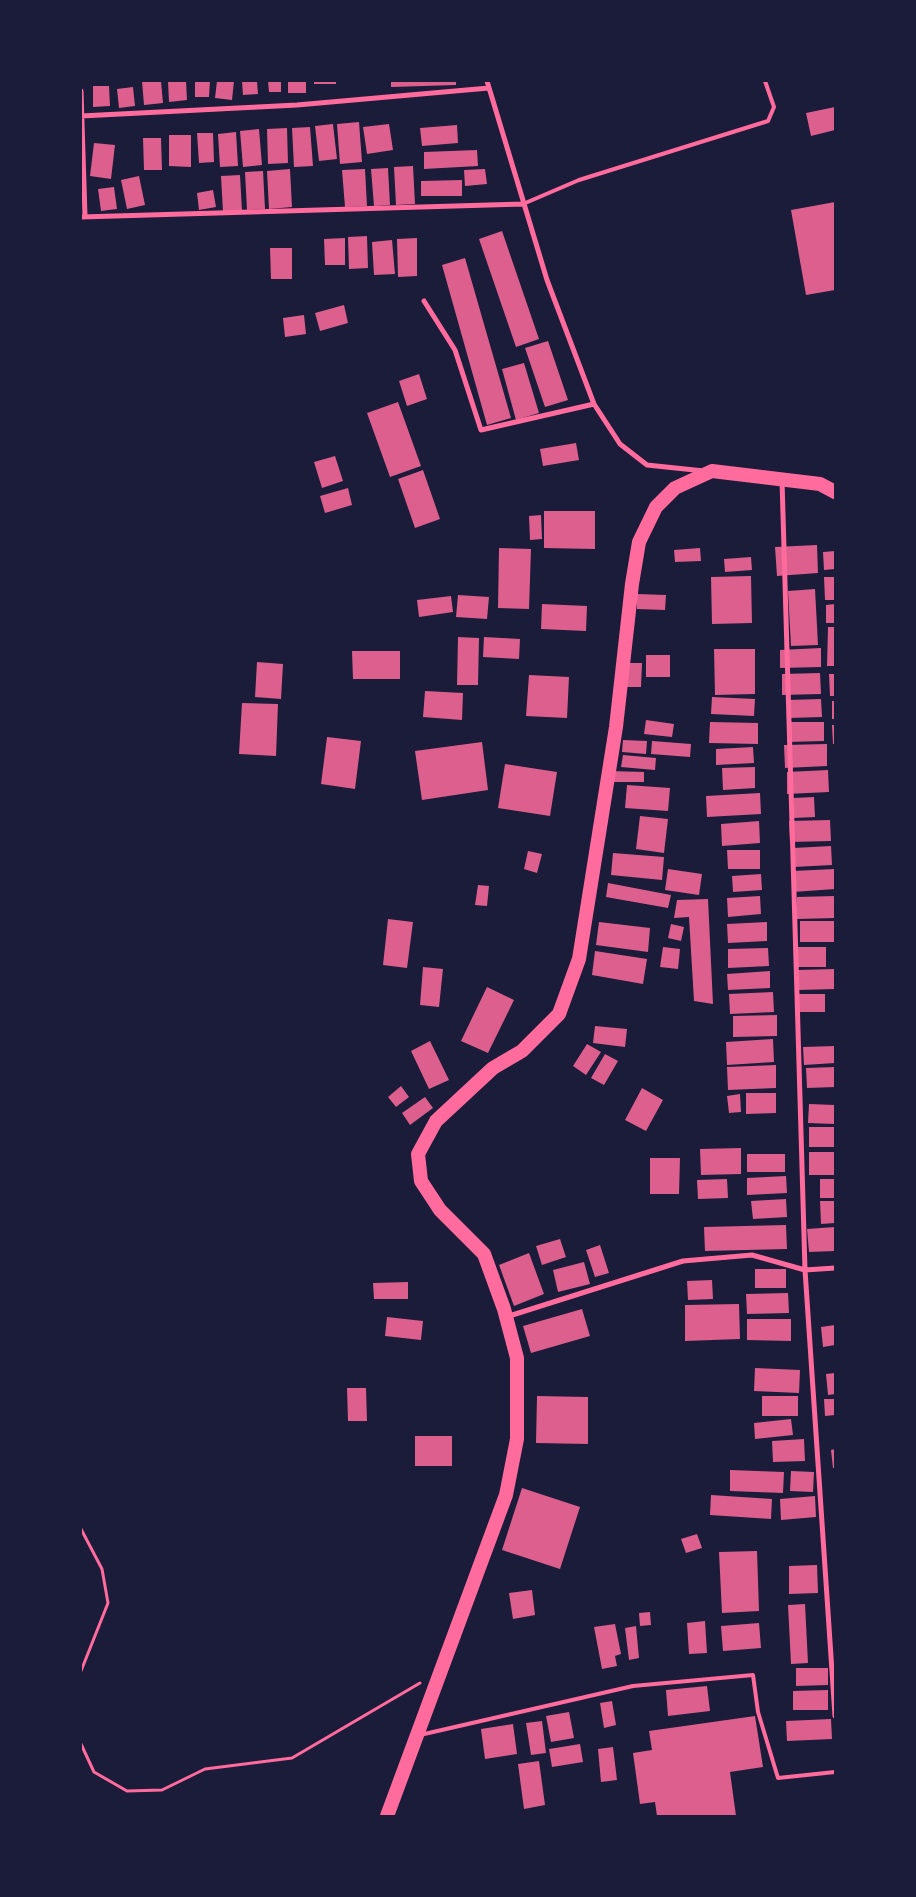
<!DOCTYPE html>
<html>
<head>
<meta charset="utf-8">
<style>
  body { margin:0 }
  #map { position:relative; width:916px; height:1897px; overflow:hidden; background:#1b1b3a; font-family:Rubik,sans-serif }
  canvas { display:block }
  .frame { position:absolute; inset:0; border:82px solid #1b1b3a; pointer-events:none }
</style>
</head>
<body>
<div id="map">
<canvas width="916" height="1897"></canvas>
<div class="frame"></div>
</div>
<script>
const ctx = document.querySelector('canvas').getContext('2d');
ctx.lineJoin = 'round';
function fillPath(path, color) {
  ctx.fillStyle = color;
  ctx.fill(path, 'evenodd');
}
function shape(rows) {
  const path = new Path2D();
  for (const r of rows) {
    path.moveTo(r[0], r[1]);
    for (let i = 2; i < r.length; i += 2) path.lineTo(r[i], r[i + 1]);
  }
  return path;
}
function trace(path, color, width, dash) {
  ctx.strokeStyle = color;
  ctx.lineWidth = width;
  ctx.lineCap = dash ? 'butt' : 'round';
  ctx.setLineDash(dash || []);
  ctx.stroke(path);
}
fillPath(shape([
  [142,81,161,81,163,103,144,105],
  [168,81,186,81,187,100,169,102],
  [195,81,210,81,209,97,195,97],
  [217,81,234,81,232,100,215,98],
  [242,81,257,81,258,94,243,95],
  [268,81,281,81,281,92,269,92],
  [288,81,306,81,306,93,288,93],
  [314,81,336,81,336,84,314,84],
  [391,81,456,81,456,85,391,87],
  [93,86,109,86,110,106,93,107],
  [133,87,135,106,119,108,117,89],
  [835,107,835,130,811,136,806,113],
  [359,122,362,162,340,164,337,124],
  [333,124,337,159,319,161,315,126],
  [389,124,393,150,367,154,363,127],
  [457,125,458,143,422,146,420,128],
  [310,127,313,166,294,167,292,128],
  [287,128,288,163,268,164,267,129],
  [259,129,262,165,243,167,240,131],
  [236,132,238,166,220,167,218,134],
  [197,133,213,133,214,162,199,163],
  [169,135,191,135,191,167,169,166],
  [143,138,161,138,162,170,144,170],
  [94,143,115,145,111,179,90,176],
  [477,150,478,166,424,169,424,152],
  [413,166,415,204,396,205,394,167],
  [388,168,390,205,374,206,371,169],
  [290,169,292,207,269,209,267,171],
  [365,169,367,206,345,207,342,170],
  [485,169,487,184,465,186,464,170],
  [263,171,265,209,247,210,245,172],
  [240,175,242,211,223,212,221,176],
  [139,176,145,205,127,209,121,180],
  [462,180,462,196,421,196,421,181],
  [114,187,117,209,101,211,98,189],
  [213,190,216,207,199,210,197,193],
  [835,202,835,290,806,295,791,210],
  [502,231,539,339,516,347,479,239],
  [367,236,368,268,349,269,348,237],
  [345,238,345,265,325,265,324,239],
  [417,238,417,276,398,277,397,239],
  [392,240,395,274,374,275,372,242],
  [270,248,292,248,292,279,271,279],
  [465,258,511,418,487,425,442,265],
  [344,305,348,323,320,331,315,313],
  [304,315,306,334,285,337,283,318],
  [548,341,568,400,545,407,525,348],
  [524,363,539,413,516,420,502,369],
  [419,374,427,399,407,406,399,381],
  [398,402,421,466,390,477,367,413],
  [576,443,579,460,543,466,540,449],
  [335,456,343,481,322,488,314,462],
  [423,470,440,519,415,528,398,479],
  [348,488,352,505,325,513,320,496],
  [544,511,595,511,595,549,544,548],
  [541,515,542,539,530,540,529,516],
  [817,545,818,573,777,576,775,547],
  [499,548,531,549,529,609,498,608],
  [700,548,701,561,675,562,674,550],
  [835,551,835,569,824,570,823,552],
  [751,557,752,570,725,572,724,559],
  [751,576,752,623,712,624,711,577],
  [824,577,835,577,835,600,825,600],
  [815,589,818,645,791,646,788,591],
  [637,594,666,595,665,610,637,609],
  [458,595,489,597,487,619,456,617],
  [451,596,453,612,419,617,417,600],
  [542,604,587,606,586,631,541,629],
  [835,604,835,623,826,623,826,605],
  [828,627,835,627,835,666,827,666],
  [458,637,479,638,478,685,457,685],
  [484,637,520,639,519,659,483,657],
  [821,648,821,667,780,668,780,650],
  [714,649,755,649,755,694,715,695],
  [352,651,400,651,400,679,353,679],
  [646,655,670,655,670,677,646,677],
  [257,662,283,664,281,699,255,697],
  [628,663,642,663,641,687,627,687],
  [820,673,821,694,782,695,782,674],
  [829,674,835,674,835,696,830,696],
  [529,675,569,677,567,718,526,716],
  [425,691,463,693,462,720,423,717],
  [712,697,755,699,754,716,711,714],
  [821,699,822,717,789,718,788,700],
  [832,701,835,701,835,719,832,719],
  [242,703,278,704,276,756,239,754],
  [646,720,674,724,672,737,644,734],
  [710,722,758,723,758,744,709,743],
  [787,722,824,722,824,741,787,742],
  [832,725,835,725,835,744,833,744],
  [327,737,361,741,355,789,321,784],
  [623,740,647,741,646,754,622,752],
  [652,741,691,744,690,757,651,754],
  [482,742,488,790,422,800,415,751],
  [827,744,827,766,785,768,784,745],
  [753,747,754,763,716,765,716,749],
  [623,755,656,758,655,770,621,767],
  [505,764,557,772,550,816,498,808],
  [755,767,755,788,723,790,722,768],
  [828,770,829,792,787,794,787,772],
  [610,771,644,772,644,782,610,782],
  [627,785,670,788,668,811,625,808],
  [760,793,761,814,707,817,706,796],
  [814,797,815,817,794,818,793,798],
  [640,816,668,819,664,853,636,849],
  [830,820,831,841,790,842,789,821],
  [759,821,760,843,722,846,721,824],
  [831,846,832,865,794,867,793,848],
  [727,850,760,850,760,869,728,869],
  [528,851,542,854,537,873,524,869],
  [613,853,664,857,662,880,611,875],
  [668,869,702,874,699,895,665,890],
  [835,869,835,889,793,892,792,871],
  [761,874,762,890,733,892,732,876],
  [608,883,671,895,668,908,606,897],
  [478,885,489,886,487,906,475,905],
  [760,896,761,914,728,917,727,898],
  [835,896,835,918,797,919,797,897],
  [708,899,713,1004,694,1001,689,917,674,918,677,900],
  [388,919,413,922,407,968,383,965],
  [800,921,835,921,835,942,800,942],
  [599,922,650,928,648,952,596,945],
  [767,922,767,941,728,943,727,924],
  [671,924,684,927,681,941,668,938],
  [663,947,680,949,678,969,660,967],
  [798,947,826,947,826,967,798,967],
  [768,948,769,966,728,968,728,949],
  [595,951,647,959,643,984,592,975],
  [423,967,443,969,439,1007,420,1005],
  [835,969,835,989,798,990,798,970],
  [770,971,770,988,728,990,727,974],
  [487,987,514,1000,488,1053,461,1041],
  [773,992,774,1012,730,1014,729,994],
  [797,994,825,994,825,1012,798,1012],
  [777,1015,777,1036,733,1037,733,1016],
  [595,1026,627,1029,625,1047,593,1043],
  [773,1039,774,1062,727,1065,726,1042],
  [430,1041,449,1080,429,1089,411,1051],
  [587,1044,601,1052,586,1075,573,1066],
  [835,1046,835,1063,804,1065,803,1047],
  [605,1054,618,1061,604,1085,591,1078],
  [776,1065,776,1088,728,1090,727,1067],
  [835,1067,835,1087,807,1088,806,1068],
  [401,1086,409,1097,396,1107,388,1097],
  [642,1088,663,1100,646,1131,625,1120],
  [746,1093,776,1093,776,1113,746,1114],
  [740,1094,741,1112,729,1113,727,1096],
  [425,1097,433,1108,410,1125,402,1113],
  [809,1104,835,1105,835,1124,808,1123],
  [809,1127,835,1127,835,1147,809,1147],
  [741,1148,741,1174,701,1175,700,1149],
  [809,1152,835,1152,835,1175,809,1175],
  [747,1154,785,1154,785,1172,747,1172],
  [650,1158,680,1158,679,1194,650,1194],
  [786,1176,787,1193,747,1195,747,1178],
  [727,1179,728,1198,698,1199,697,1180],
  [820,1179,835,1179,835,1198,820,1198],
  [786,1199,787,1217,753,1219,751,1201],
  [820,1201,835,1201,835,1223,821,1224],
  [786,1225,787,1249,705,1251,704,1227],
  [835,1227,835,1251,809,1252,807,1229],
  [560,1239,566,1257,542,1265,536,1246],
  [600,1245,609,1273,595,1277,586,1250],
  [529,1253,544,1294,514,1306,499,1265],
  [584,1262,590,1284,558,1292,553,1270],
  [755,1269,786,1269,786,1288,755,1288],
  [712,1280,713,1299,688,1300,687,1281],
  [408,1282,408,1299,374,1299,373,1283],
  [788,1293,789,1313,747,1314,746,1294],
  [739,1304,740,1339,685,1341,685,1305],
  [582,1309,590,1336,531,1353,523,1326],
  [387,1317,423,1321,421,1340,385,1336],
  [747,1319,791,1319,791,1341,747,1340],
  [835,1325,835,1345,823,1347,821,1327],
  [755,1368,800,1370,799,1393,754,1391],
  [835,1373,835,1394,828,1395,826,1374],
  [347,1388,366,1388,367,1421,348,1421],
  [537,1396,588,1397,588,1444,536,1443],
  [762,1396,798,1396,798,1416,762,1416],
  [824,1399,835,1399,835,1415,825,1416],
  [791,1419,793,1435,755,1439,754,1423],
  [415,1436,452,1436,452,1466,415,1466],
  [804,1439,805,1461,773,1462,772,1441],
  [835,1449,835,1468,833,1468,831,1450],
  [730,1470,784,1472,783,1493,730,1491],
  [791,1471,814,1472,813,1492,790,1491],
  [522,1488,580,1507,560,1569,502,1550],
  [711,1495,772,1499,771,1519,710,1515],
  [815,1496,816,1517,781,1520,780,1499],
  [697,1534,702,1548,686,1553,681,1539],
  [757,1551,759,1611,722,1613,719,1552],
  [817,1565,818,1593,789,1594,789,1566],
  [532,1590,535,1615,513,1619,509,1593],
  [805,1604,808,1663,791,1664,788,1605],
  [650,1612,651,1625,640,1626,639,1613],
  [705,1621,707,1653,689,1654,687,1623],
  [759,1623,761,1648,723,1651,721,1626],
  [615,1624,621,1654,615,1656,617,1666,602,1669,594,1627],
  [636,1626,639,1658,629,1660,625,1628],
  [796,1668,828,1668,828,1685,796,1686],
  [707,1686,710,1711,668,1716,666,1690],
  [828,1690,828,1710,793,1710,793,1691],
  [612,1701,616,1725,604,1728,600,1703],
  [569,1712,574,1738,551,1742,546,1716],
  [755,1716,763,1767,730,1772,736,1816,657,1816,655,1802,640,1804,633,1753,652,1750,649,1731],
  [831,1719,832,1739,787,1741,786,1721],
  [542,1721,546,1753,531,1755,526,1723],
  [513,1724,517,1754,485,1759,481,1729],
  [580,1744,583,1762,552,1767,549,1749],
  [613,1747,617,1780,601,1782,598,1749],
  [539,1761,545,1805,524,1809,518,1764]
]), '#dd5f8e');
trace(shape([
  [81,1529,102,1569,108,1603,81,1671],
  [81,1744,94,1772,127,1791,162,1790,205,1769,292,1758,420,1683]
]), '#ff6b9d', 3);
trace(shape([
  [523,204,579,180,768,121,774,107,765,81],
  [420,1735,633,1686,753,1675,758,1712,778,1778,835,1772]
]), '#ff6b9d', 4);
trace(shape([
  [487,81,547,280,594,404,620,444,647,465,704,471],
  [81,91,85,216],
  [81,116,297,105,489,88],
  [81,217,523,204],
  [424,301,455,350,481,430,594,404],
  [782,480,805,1270,835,1716],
  [506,1317,683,1261,752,1255,805,1270,835,1268]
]), '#ff6b9d', 5);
trace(shape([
  [387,1816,506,1495,517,1439,517,1358,504,1309,484,1254,440,1210,421,1181,418,1154,436,1121,493,1068,522,1051,559,1014,579,959,616,727,632,584,639,542,656,507,675,488,712,471,820,484,835,492]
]), '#ff6b9d', 14);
</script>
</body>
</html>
